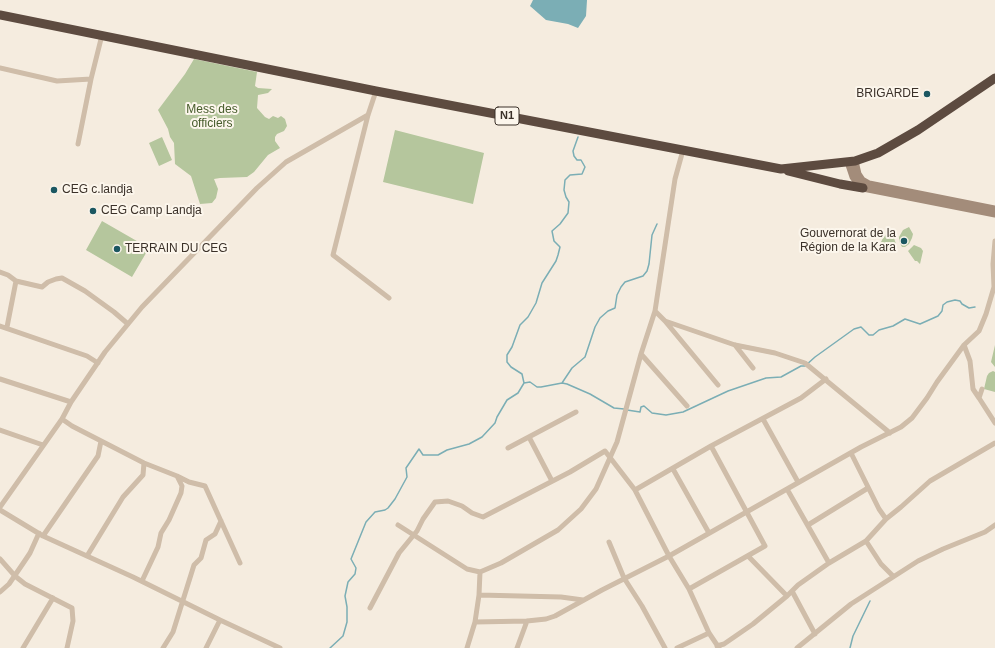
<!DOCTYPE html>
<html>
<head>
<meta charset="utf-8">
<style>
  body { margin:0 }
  canvas { display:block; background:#f5ecdf }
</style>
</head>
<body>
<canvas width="995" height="648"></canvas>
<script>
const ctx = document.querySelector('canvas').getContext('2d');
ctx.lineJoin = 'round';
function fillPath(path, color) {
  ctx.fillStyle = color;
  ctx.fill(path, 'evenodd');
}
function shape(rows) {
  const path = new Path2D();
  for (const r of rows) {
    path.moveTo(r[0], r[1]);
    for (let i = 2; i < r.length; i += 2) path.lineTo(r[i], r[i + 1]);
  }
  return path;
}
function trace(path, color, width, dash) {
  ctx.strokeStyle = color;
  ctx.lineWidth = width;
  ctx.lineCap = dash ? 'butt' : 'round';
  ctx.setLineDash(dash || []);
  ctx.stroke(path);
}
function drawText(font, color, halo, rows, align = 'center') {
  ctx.font = font + ' Arial,sans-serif';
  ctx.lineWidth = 4;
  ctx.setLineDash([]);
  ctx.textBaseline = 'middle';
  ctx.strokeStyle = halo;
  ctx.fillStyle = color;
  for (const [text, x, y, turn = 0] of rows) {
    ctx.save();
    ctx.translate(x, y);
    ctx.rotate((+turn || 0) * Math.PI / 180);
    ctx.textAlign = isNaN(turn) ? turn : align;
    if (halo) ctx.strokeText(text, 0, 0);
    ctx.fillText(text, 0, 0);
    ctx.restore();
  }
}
fillPath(shape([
  [194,59,257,72,255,86,258,88,272,89,268,93,258,95,257,108,265,117,269,119,273,116,278,118,281,116,285,119,287,126,284,131,277,134,275,137,275,141,280,148,268,155,254,172,247,177,220,178,214,179,218,189,216,198,212,203,200,204,191,176,175,164,174,143,170,137,168,129,158,110,185,74],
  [395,130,484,153,473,204,383,182],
  [162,137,172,160,159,166,149,143],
  [102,221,149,248,132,277,86,250],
  [909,227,913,234,912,238,909,244,905,247,902,247,899,241,899,237,903,230],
  [887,235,894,238,896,244,882,250,882,248,878,248,884,236],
  [914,245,921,248,923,251,920,264,917,261,915,261,908,251],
  [995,345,995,367,991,362],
  [993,371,995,372,995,392,984,389,987,376,989,373]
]), '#b5c69d');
fillPath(shape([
  [533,0,587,0,586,16,578,28,568,24,546,20,530,6]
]), '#7baeb5');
trace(shape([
  [524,383,530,382,537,387,541,387,562,383,567,384,590,394,614,408,624,409],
  [562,383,572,368,585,357,595,327,600,318,608,311,615,308,617,295,621,287,625,282,643,276,647,271,649,264,652,235,657,224],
  [627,410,640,412,641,407,644,406,652,413,666,415,683,412,728,391,766,378,781,377,801,366,805,366,815,357,854,329,861,327,869,335,873,335,879,330,893,326,905,319,920,324,938,316,942,311,943,305,947,302,955,300,960,301,962,304,969,308,975,307],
  [330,648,343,636,347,622,347,607,345,596,348,582,355,574,356,568,351,559,366,522,375,512,385,510,388,508,395,499,407,477,406,468,419,449,423,455,438,455,447,450,469,444,482,437,495,423,497,417,507,400,518,393,524,383,522,374,511,367,507,362,507,355,512,347,520,325,528,317,536,303,542,283,556,261,558,255,560,247,554,241,552,231,560,224,568,213,569,202,566,197,564,190,565,180,570,175,582,174,585,167,581,160,577,160,574,156,573,151,578,137],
  [850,648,853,636,870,601]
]), '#7baeb5', 1.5);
trace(shape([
  [0,68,57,81,91,79],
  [376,91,368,115,333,255,389,298],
  [78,144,91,79,102,35],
  [0,272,8,275,16,281,42,287,48,282,56,279,62,278,85,291,114,312,128,324],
  [655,311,665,321,718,385],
  [665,321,735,345,775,353,805,363,890,433],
  [0,326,87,356,98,363],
  [7,327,16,281],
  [735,345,753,368],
  [964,345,970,361,973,389,979,398],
  [641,354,687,406],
  [0,379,71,402],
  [982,389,979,398,995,423],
  [62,419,72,426,144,463,177,476,189,482,205,486,240,563],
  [763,419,798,482],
  [0,430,43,445],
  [529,437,552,481],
  [711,446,765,546,689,589,709,633,719,648],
  [508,448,576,412],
  [851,453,879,509,886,519],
  [673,469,709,533],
  [787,489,829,563],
  [635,490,711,446,801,398,826,379],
  [0,507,62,419,71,402,105,352,142,307,257,188,286,162,368,115],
  [0,510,43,536,133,577,220,620,280,648],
  [398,525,467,569,480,572,501,563,558,530,581,509,596,489,617,442,641,354,655,311,675,179,683,150],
  [808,525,868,488],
  [43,536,98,456,101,441],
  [866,541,881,564,893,576],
  [609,542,624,578,642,606,665,648],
  [87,556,123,497,143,475,144,463],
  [748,556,787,596],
  [0,559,15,576,25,584,72,608,73,621,67,648],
  [142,581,158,547,161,533,169,520,181,493,182,486,177,476],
  [792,591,815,634],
  [0,592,9,584,24,562,30,553,39,533],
  [479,595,561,597,583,600],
  [370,608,399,553,417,531,423,519,435,502,448,501,462,506,472,513,483,517,570,472,605,451,635,490,669,556,689,589],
  [475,622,527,621,546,619,555,616,602,590,669,556,861,447,901,427,912,418,927,398,937,382,964,345,979,331,986,314,994,287,993,264,995,241],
  [717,646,724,644,753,624,787,596,798,585,829,563,866,541,886,519,901,507,930,481,995,443],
  [23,648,53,598],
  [163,648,173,632,194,565,201,558,206,540,215,534,221,521],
  [206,648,220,620],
  [467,648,475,622,479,595,480,572],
  [517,648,527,621],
  [677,648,709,633],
  [797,648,851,604,918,561,943,549,985,532,995,525]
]), '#cfbda9', 5);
trace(shape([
  [855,161,858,174,862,180,869,184,995,209],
  [848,162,853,177,858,184,863,188,995,214]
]), '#a38c7a', 7);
trace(shape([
  [0,15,376,91,781,169,855,161,878,153,918,130,995,78],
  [788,171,840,184,863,188]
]), '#5d4b40', 9);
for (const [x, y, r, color] of [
  [927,94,4,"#1b5761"],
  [54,190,4,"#1b5761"],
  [93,211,4,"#1b5761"],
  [904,241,4,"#1b5761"],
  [117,249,4,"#1b5761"]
]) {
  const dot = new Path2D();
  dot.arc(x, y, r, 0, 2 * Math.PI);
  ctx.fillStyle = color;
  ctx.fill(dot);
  trace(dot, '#fcf6ec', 1.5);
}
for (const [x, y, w] of [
  [507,116,24]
]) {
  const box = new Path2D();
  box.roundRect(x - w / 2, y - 9, w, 18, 3);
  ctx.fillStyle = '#fcf6ec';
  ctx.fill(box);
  trace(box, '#3b3129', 1);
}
drawText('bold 11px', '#3b3129', null, [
  ["N1",507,116]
]);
drawText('12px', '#3b3129', '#fcf6ec', [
  ["BRIGARDE",919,94,"right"],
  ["CEG c.landja",62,190],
  ["CEG Camp Landja",101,211],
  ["Gouvernorat de la",896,234,"right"],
  ["Région de la Kara",896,248,"right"],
  ["TERRAIN DU CEG",125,249]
], 'left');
drawText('12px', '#465c2b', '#fcf6ec', [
  ["Mess des",212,110],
  ["officiers",212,124]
]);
</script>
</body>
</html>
